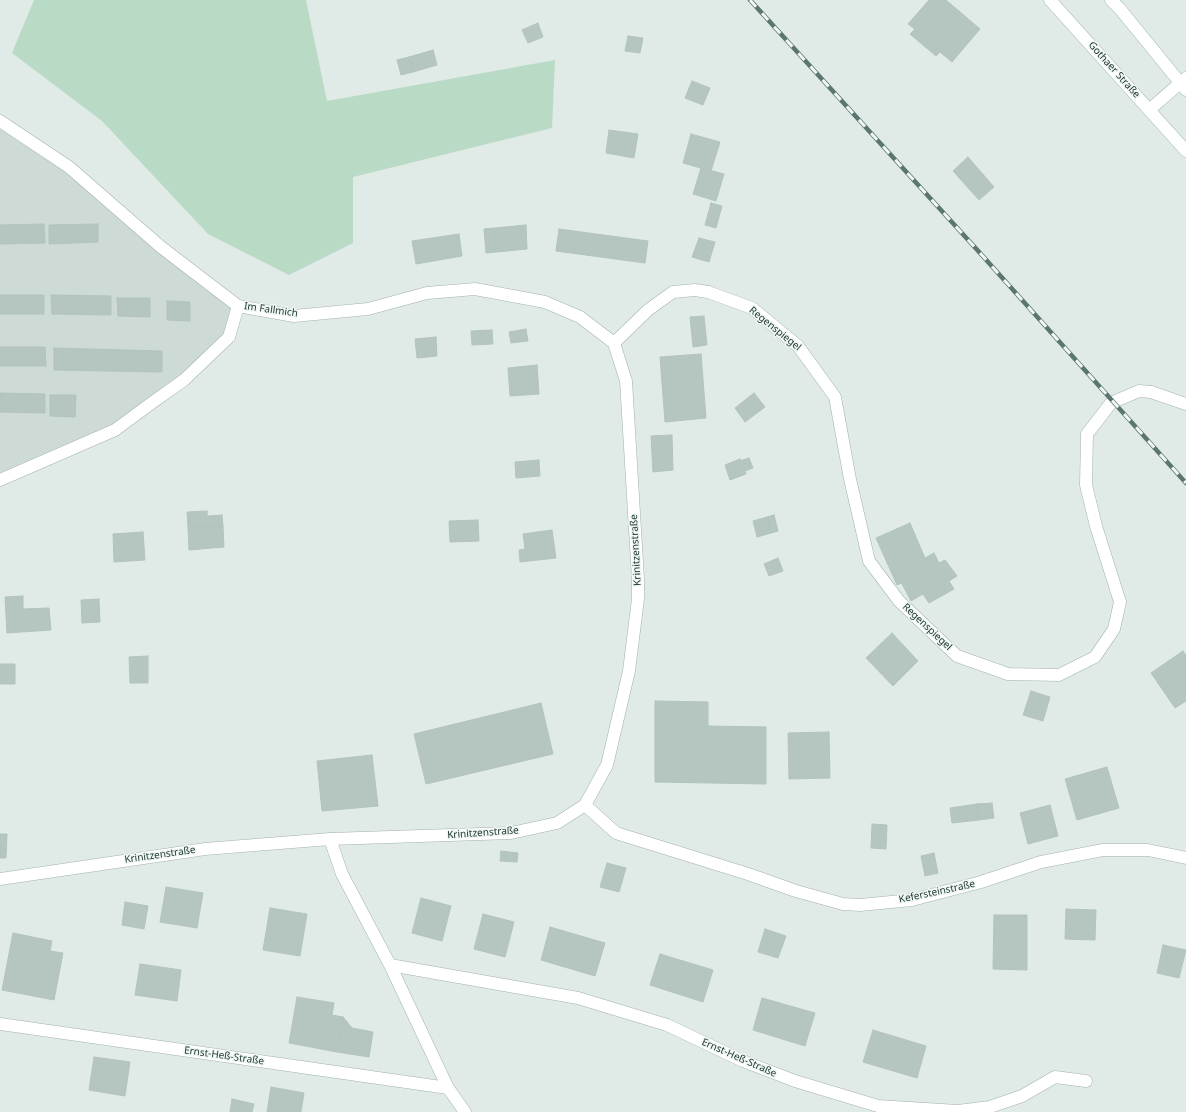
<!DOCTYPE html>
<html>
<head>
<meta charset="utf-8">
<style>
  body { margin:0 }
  canvas { display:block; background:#e0eae7 }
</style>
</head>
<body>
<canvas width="1186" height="1112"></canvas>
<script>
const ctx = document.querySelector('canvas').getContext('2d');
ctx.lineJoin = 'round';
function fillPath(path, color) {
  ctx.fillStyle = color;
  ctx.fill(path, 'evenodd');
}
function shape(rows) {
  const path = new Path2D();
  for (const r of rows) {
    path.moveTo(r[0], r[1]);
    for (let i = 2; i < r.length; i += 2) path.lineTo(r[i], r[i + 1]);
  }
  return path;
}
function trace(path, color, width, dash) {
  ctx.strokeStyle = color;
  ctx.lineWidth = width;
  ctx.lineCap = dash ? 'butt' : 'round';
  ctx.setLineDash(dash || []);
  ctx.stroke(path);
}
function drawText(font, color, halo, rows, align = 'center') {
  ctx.font = font + ' "Noto Sans",sans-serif';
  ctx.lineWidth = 3;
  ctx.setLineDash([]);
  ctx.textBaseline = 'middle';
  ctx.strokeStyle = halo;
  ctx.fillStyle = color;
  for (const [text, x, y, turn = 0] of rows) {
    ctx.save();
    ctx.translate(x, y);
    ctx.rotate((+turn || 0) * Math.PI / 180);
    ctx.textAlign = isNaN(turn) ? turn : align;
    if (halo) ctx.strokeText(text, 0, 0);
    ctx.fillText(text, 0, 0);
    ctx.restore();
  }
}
fillPath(shape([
  [0,121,238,306,229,337,115,430,0,480]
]), '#cedad6');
fillPath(shape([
  [34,0,306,0,327,101,555,60,552,128,353,177,353,243,289,275,208,234,102,121,12,53]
]), '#b9dbc6');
const building = shape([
  [929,0,946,0,980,29,952,62,940,52,936,56,910,34,915,29,908,24,929,0],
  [538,23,543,37,528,43,522,30,538,23],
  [628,36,643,38,640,53,625,51,628,36],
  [433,50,437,65,413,72,409,57,433,50],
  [409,57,413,72,401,75,397,60,409,57],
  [692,81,710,88,703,105,685,98,692,81],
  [609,130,638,134,634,158,606,153,609,130],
  [691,134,720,142,711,171,683,163,691,134],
  [968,157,994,187,979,200,953,171,968,157],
  [701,168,724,174,716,201,693,194,701,168],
  [711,203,722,206,716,228,705,225,711,203],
  [44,224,45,243,0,244,0,225,44,224],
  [98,224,98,242,49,244,49,225,98,224],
  [526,225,527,249,486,253,484,229,526,225],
  [559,229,648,241,645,263,556,251,559,229],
  [459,234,462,256,416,264,412,241,459,234],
  [699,238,715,242,709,262,692,257,699,238],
  [0,295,44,295,44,314,0,314,0,295],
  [51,295,111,296,111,315,52,314,51,295],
  [117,298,150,298,150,317,118,316,117,298],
  [167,301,190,302,190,321,167,320,167,301],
  [704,316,707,345,693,347,690,317,704,316],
  [526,329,528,341,511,343,509,332,526,329],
  [492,330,493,344,472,345,471,331,492,330],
  [436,337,437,356,417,358,415,339,436,337],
  [0,347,45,347,46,366,0,366,0,347],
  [54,348,162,351,162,372,54,370,54,348],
  [701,354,706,418,665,422,660,357,701,354],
  [537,365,539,394,510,396,508,368,537,365],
  [0,393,45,394,45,413,0,412,0,393],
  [754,393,765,407,745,422,735,408,754,393],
  [50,395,76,395,75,417,50,416,50,395],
  [672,435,673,470,653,472,651,436,672,435],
  [749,458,753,468,745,471,740,461,749,458],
  [740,459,746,474,730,480,725,465,740,459],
  [539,460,540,476,516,478,515,462,539,460],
  [207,511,208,527,188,528,187,512,207,511],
  [222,515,223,526,208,527,208,516,222,515],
  [774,515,778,531,771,533,767,517,774,515],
  [767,517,771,533,757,537,753,521,767,517],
  [478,520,479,541,450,542,449,521,478,520],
  [910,523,930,570,897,585,876,538,910,523],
  [223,526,224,547,189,550,188,528,223,526],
  [552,530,556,558,520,562,519,550,525,549,523,534,552,530],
  [143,532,145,560,114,562,113,534,143,532],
  [934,553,939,563,945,560,957,576,949,581,954,589,929,603,923,594,911,601,901,582,930,570,925,558,934,553],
  [778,558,783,571,769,576,764,564,778,558],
  [23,596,23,609,49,608,51,630,7,633,5,597,23,596],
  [99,599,100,622,82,623,81,600,99,599],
  [892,633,918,661,893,686,866,658,892,633],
  [1183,651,1186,655,1186,701,1175,708,1151,673,1183,651],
  [148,656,148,683,130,683,129,657,148,656],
  [0,664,15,664,15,684,0,684,0,664],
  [1031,691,1050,697,1043,721,1023,715,1031,691],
  [655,701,708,702,708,726,766,727,766,784,655,782,655,701],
  [541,703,553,754,426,784,414,734,541,703],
  [829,732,830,778,789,779,788,733,829,732],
  [372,755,378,806,322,811,317,761,372,755],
  [1107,767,1119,808,1077,820,1065,779,1107,767],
  [992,803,994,818,979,820,977,804,992,803],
  [977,804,979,820,952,823,950,808,977,804],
  [1050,805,1058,836,1028,844,1020,813,1050,805],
  [872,824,887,825,886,849,871,848,872,824],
  [0,834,7,834,6,858,0,858,0,834],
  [501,851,518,853,517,862,500,861,501,851],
  [934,853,938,873,925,876,921,856,934,853],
  [607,863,626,868,619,892,600,887,607,863],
  [166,887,203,893,197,928,160,922,166,887],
  [421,898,451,906,442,941,412,933,421,898],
  [125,902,148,906,144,929,122,925,125,902],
  [270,908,307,914,300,956,263,950,270,908],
  [1066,909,1096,910,1095,940,1065,939,1066,909],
  [483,914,514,922,505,957,474,949,483,914],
  [994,915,1027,915,1027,970,993,969,994,915],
  [550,927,605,943,595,976,541,960,550,927],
  [765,929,786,936,778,958,758,952,765,929],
  [13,933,52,941,50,951,63,953,54,1000,2,990,13,933],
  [1163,945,1186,950,1179,978,1157,973,1163,945],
  [660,954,713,970,703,1002,650,985,660,954],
  [140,964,181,970,177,1001,135,995,140,964],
  [297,997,334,1003,332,1015,343,1017,337,1052,289,1043,297,997],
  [762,998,815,1013,805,1046,753,1030,762,998],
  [343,1017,352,1028,373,1032,369,1057,337,1052,343,1017],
  [873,1030,926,1046,917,1078,863,1062,873,1030],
  [94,1057,130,1062,125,1096,89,1090,94,1057],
  [271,1087,304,1093,301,1112,267,1112,271,1087],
  [232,1099,254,1104,252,1112,230,1112,232,1099]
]);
fillPath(building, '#b5c5c0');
trace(building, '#b2c4be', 1);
const service = shape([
  [708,292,752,308,798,346,835,397,850,479,869,561,899,601,957,656,1008,674,1059,675,1095,657,1114,629,1120,602,1096,526,1086,485,1087,434,1111,403,1139,391,1151,392],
  [0,480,115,430,153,402,184,380,229,337,238,306],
  [585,805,616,833,748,874,796,891,843,904,860,905,912,900,981,882,1041,862,1103,850,1148,850,1186,858],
  [0,1024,448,1088]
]);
const minor = shape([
  [0,121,69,167,161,247,238,306,294,316,368,309,427,293,475,289,545,302,580,317,614,343],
  [614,343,648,310,673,292,695,290,708,292],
  [1151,392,1186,404],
  [330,839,342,874,390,965,448,1088,465,1112],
  [0,879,205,849,330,839,511,833,557,823,585,805,607,765,629,671,638,599,638,579,626,381,614,343],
  [390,965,578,998,667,1025,743,1061,795,1081,878,1106,958,1111,990,1107,1022,1096,1055,1077,1086,1081]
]);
const secondary = shape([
  [1050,0,1186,151],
  [1111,0,1120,9,1186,90],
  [1149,110,1186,78]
]);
trace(service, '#a3b2ae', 13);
trace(minor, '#a3b2ae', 13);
trace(secondary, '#9fb6b0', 13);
trace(service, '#fff', 12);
trace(minor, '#fff', 12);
trace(secondary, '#fff', 12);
const rail = shape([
  [750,0,980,253,1186,483]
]);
trace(rail, '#5b7671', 4.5);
trace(rail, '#f0f7f4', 3, [9]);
drawText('10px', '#213a36', '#f0f7f4', [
  ["Gothaer Straße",1114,70,48],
  ["Im Fallmich",271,310,8],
  ["Regenspiegel",775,329,39],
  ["Krinitzenstraße",636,550,-93],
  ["Regenspiegel",927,627,43],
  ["Krinitzenstraße",483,833,-4],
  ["Krinitzenstraße",160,855,-8],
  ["Kefersteinstraße",937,892,-12],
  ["Ernst-Heß-Straße",224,1056,8],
  ["Ernst-Heß-Straße",739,1058,24]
]);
</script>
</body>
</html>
